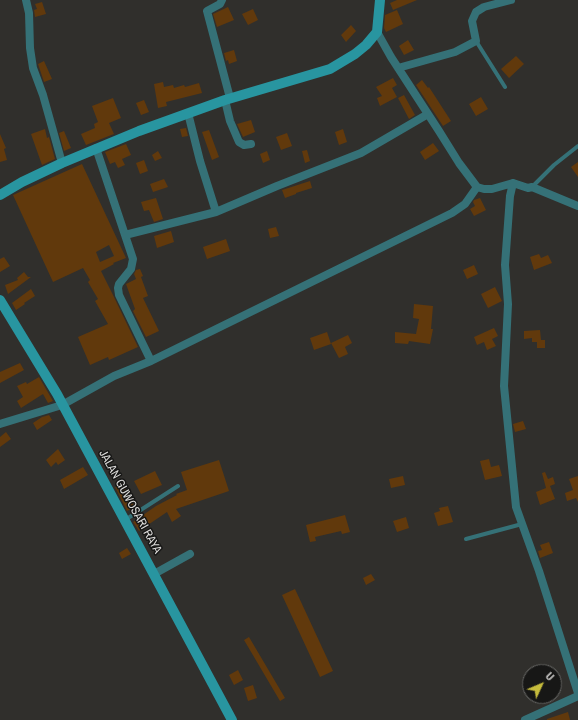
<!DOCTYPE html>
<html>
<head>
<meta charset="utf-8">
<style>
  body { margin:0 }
  #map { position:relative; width:578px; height:720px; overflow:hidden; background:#302f2c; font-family:"Archivo Narrow",sans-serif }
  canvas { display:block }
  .north { position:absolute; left:522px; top:664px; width:40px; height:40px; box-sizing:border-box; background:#171716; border:1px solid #666664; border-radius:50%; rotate:46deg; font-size:11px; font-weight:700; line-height:16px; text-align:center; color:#dddcda }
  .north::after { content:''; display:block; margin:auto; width:14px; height:18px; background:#c6bc3c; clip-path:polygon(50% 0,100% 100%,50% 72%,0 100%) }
</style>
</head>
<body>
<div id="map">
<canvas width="578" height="720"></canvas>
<div class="north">U</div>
</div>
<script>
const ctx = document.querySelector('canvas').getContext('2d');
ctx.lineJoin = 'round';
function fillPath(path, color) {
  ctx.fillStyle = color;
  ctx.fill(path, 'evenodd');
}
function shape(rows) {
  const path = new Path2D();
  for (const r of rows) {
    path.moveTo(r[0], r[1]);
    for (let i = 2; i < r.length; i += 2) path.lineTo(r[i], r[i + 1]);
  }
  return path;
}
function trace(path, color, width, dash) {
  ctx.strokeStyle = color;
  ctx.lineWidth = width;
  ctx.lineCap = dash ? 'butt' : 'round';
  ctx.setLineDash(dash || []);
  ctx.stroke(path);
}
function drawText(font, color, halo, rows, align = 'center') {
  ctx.font = font + ' "Archivo Narrow",sans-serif';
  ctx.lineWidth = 3;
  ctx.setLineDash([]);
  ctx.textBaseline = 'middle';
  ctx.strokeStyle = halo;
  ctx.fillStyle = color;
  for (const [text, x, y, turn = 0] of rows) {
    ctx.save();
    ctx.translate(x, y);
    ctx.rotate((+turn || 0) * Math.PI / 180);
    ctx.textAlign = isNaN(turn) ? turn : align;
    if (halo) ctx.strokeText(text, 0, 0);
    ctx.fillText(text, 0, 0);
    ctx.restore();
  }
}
fillPath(shape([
  [397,0,417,0,393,10,390,3],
  [42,2,46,14,35,17,34,10,37,9,35,4],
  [228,7,234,20,217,27,213,14],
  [253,9,258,20,248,25,242,14],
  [397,10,403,24,386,32,384,28,385,15],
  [351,25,356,31,346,42,341,35],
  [408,40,414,50,404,55,399,46],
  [234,50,237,61,229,64,228,60,226,61,224,53],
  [516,56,524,64,509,78,501,69],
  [44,61,52,79,44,82,38,64],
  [393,78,397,85,392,88,397,97,380,106,377,98,382,96,376,87],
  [422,80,428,88,429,87,451,121,443,126,416,85],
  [163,82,164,87,173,85,174,88,184,85,185,87,199,83,202,93,166,102,167,106,158,108,154,84],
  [404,95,415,115,409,119,398,98],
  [481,97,488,109,476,116,469,104],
  [113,98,121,118,109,123,114,134,86,145,81,134,95,128,94,124,98,122,92,106],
  [144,100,149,112,141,115,136,103],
  [251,120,255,132,243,137,237,124],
  [186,128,188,136,182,137,180,129],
  [45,129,47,138,49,137,55,159,42,165,31,134],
  [343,129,347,142,339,145,335,132],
  [209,130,219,157,212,160,202,132],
  [64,131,71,148,64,151,59,133],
  [287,133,292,146,281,150,276,137],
  [0,134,6,148,4,149,7,160,0,162],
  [433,143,439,151,425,160,420,152],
  [126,144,131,155,122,159,125,165,118,168,115,162,110,164,105,152],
  [307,150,310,161,305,163,302,151],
  [158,151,162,158,155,161,152,155],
  [267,151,270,160,263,163,260,154],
  [144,160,148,171,140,174,136,163],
  [578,162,578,177,571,167],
  [82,164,126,258,113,263,114,264,101,271,113,295,138,347,109,360,108,357,90,365,78,337,108,324,95,301,98,299,88,282,90,280,83,268,53,282,13,195],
  [109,245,114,256,100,262,96,252],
  [164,179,168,187,153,192,150,184],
  [310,181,312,188,296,193,296,194,285,198,282,190],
  [156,198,163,219,154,222,149,210,144,211,141,202],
  [480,198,486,210,474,216,470,209,475,206,473,202,474,200],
  [276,227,279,236,270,238,268,229],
  [171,231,174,242,157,248,154,236],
  [226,239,230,251,207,259,203,247],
  [539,254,541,258,548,255,552,263,534,270,530,257],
  [4,257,10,266,0,272,0,259],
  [474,265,478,274,467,279,463,270],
  [140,269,143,276,141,277,148,296,143,298,159,331,146,337,133,311,135,309,126,284,136,279,134,274,136,270],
  [24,272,28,277,31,277,8,294,5,285,18,280,17,278],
  [495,287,502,301,488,308,481,294],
  [31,289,35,296,24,303,25,304,16,310,12,303],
  [414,304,433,306,431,329,433,329,430,344,409,341,408,344,395,343,395,332,416,334,419,319,413,318],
  [494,328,498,336,492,339,496,346,487,350,484,342,477,345,474,337],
  [540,330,541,340,545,340,545,348,537,348,537,342,532,342,532,338,524,339,524,331],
  [327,332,331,344,314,350,310,338],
  [348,335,352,343,345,347,348,354,339,358,331,343],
  [20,363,24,370,0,383,0,372],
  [39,377,53,401,48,403,43,394,21,408,17,401,23,397,17,386,26,382,27,384],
  [49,415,52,420,37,430,33,423,42,417],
  [523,421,526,429,515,432,513,424],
  [6,432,11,439,0,447,0,437],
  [58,449,65,460,58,465,56,462,51,467,46,460],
  [489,459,491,467,499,465,502,476,485,480,480,461],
  [219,460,229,491,176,509,181,516,172,522,167,512,139,531,133,522,156,506,177,495,176,494,187,490,181,472],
  [83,467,88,475,64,489,60,480],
  [155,471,162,485,141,494,134,481],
  [545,472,548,479,553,477,555,484,550,486,555,499,540,505,536,492,546,488,542,473],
  [403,476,405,485,391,488,389,479],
  [578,476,578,502,576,498,567,501,565,493,573,490,569,479],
  [123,483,135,507,127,511,115,487],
  [448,506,453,522,438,526,434,513,440,511,439,508],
  [345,515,350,532,342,534,341,531,315,537,316,541,310,542,306,525],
  [406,517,409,528,397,532,393,521],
  [549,542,553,553,540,558,538,551,542,550,540,545],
  [127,548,131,554,122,559,119,553],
  [371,574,375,580,366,585,363,578],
  [295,589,333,671,320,677,282,595],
  [249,637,285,698,280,701,244,640],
  [238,670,243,680,234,685,229,675],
  [253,685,257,698,248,701,244,688],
  [568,712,570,720,547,720,547,719]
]), '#61390c');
trace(shape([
  [476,41,505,87],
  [532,187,554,165,578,146],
  [125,520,178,486],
  [466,539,522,524]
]), '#357177', 4);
trace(shape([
  [26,0,29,13,30,48,33,68,43,95,62,163],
  [222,0,220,4,207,11,230,98],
  [377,32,391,57,439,131,459,163,477,187,484,189,492,189,513,183,528,188,532,187,578,206],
  [398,68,455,52,476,41,472,21,476,12,484,7,511,0],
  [225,100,230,121,239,142,244,145,251,144],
  [188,113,200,161,216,212],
  [96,148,133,259,131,269,119,284,118,288,119,295,151,361],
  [513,183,510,196,505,265,508,304,504,386,516,507,539,571,578,693],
  [125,235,216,212,277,186,361,153,428,114],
  [0,424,62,405,114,376,151,361,452,213,465,204,477,187],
  [154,574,190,554],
  [525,720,578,696]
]), '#357177', 8);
trace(shape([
  [0,195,22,182,62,163,139,131,225,100,330,69,355,54,366,45,377,32,380,0],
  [0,300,57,394,232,720]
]), '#2895a0', 10);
drawText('12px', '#dddcda', '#171716', [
  ["JALAN GUWOSARI RAYA",130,502,61]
]);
</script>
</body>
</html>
